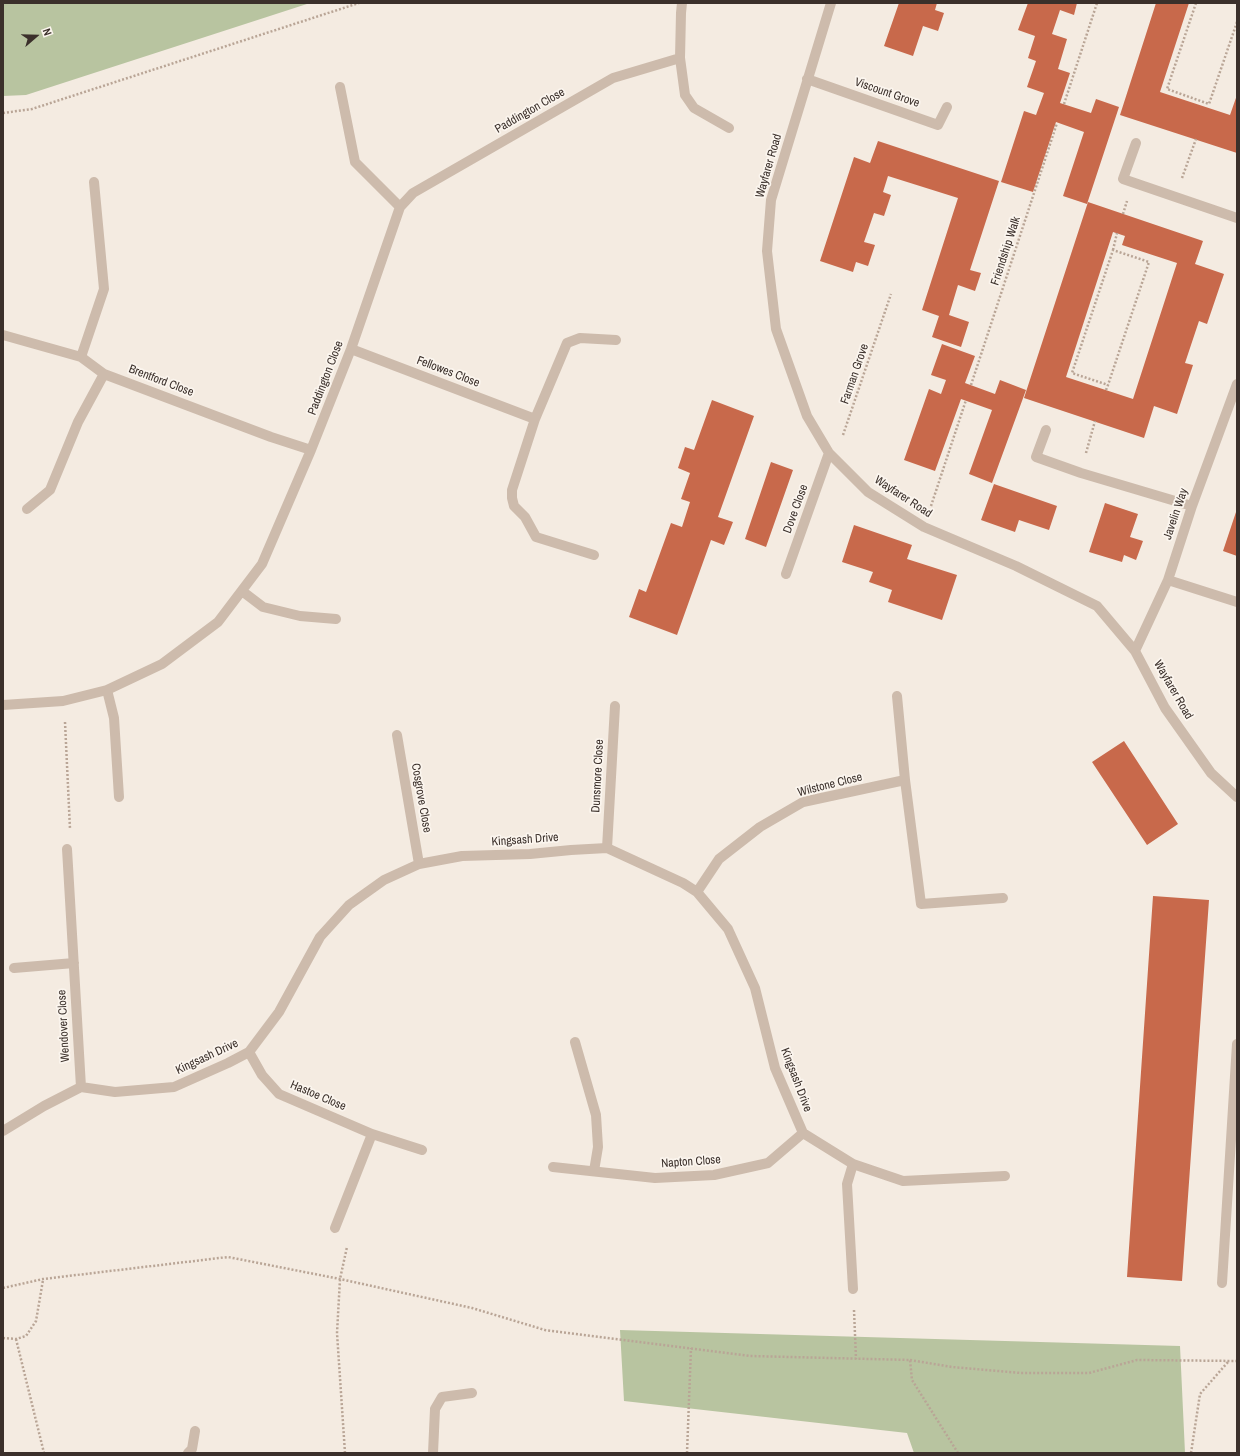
<!DOCTYPE html>
<html>
<head>
<meta charset="utf-8">
<style>
  body { margin:0 }
  #map { position:relative; width:1240px; height:1456px; overflow:hidden; background:#f4ebe1; font-family:"Archivo Narrow",sans-serif }
  canvas { display:block }
  .frame { position:absolute; inset:0; border:4px solid #3b302b; pointer-events:none }
  .north { position:absolute; left:16px; top:16px; width:40px; height:40px; -webkit-text-stroke:3px #fbf5ee; paint-order:stroke; rotate:70deg; font-size:11px; font-weight:700; line-height:16px; text-align:center; color:#3b302b }
  .north::after { content:''; display:block; margin:auto; width:14px; height:18px; background:#3b302b; clip-path:polygon(50% 0,100% 100%,50% 72%,0 100%) }
</style>
</head>
<body>
<div id="map">
<canvas width="1240" height="1456"></canvas>
<div class="frame"></div>
<div class="north">N</div>
</div>
<script>
const ctx = document.querySelector('canvas').getContext('2d');
ctx.lineJoin = 'round';
function fillPath(path, color) {
  ctx.fillStyle = color;
  ctx.fill(path, 'evenodd');
}
function shape(rows) {
  const path = new Path2D();
  for (const r of rows) {
    path.moveTo(r[0], r[1]);
    for (let i = 2; i < r.length; i += 2) path.lineTo(r[i], r[i + 1]);
  }
  return path;
}
function trace(path, color, width, dash) {
  ctx.strokeStyle = color;
  ctx.lineWidth = width;
  ctx.lineCap = dash ? 'butt' : 'round';
  ctx.setLineDash(dash || []);
  ctx.stroke(path);
}
function drawText(font, color, halo, rows, align = 'center') {
  ctx.font = font + ' "Archivo Narrow",sans-serif';
  ctx.lineWidth = 3.5;
  ctx.setLineDash([]);
  ctx.textBaseline = 'middle';
  ctx.strokeStyle = halo;
  ctx.fillStyle = color;
  for (const [text, x, y, turn = 0] of rows) {
    ctx.save();
    ctx.translate(x, y);
    ctx.rotate((+turn || 0) * Math.PI / 180);
    ctx.textAlign = isNaN(turn) ? turn : align;
    if (halo) ctx.strokeText(text, 0, 0);
    ctx.fillText(text, 0, 0);
    ctx.restore();
  }
}
fillPath(shape([
  [3,3,310,3,26,95,3,96],
  [620,1330,1180,1346,1185,1453,914,1453,907,1433,624,1401]
]), '#b8c4a0');
fillPath(shape([
  [899,3,937,3,935,10,944,13,938,31,923,26,913,56,884,46],
  [1028,3,1077,3,1074,15,1060,10,1052,34,1067,39,1058,69,1070,73,1060,103,1091,113,1096,99,1119,107,1087,204,1063,196,1084,132,1056,122,1033,192,1001,182,1024,111,1036,115,1044,93,1027,87,1036,61,1028,58,1035,36,1018,30],
  [1156,3,1189,3,1160,92,1230,115,1237,95,1237,153,1120,115],
  [878,141,999,181,970,270,981,273,975,291,958,285,949,315,969,322,961,347,932,337,939,316,922,310,958,198,888,176,883,192,891,195,884,216,874,213,864,242,875,245,868,266,856,262,853,272,820,261,854,157,870,163],
  [1088,202,1203,241,1195,264,1224,274,1207,324,1199,321,1185,363,1193,365,1177,414,1154,406,1144,438,1024,398],
  [1113,232,1125,236,1122,245,1177,263,1133,399,1066,377],
  [942,344,975,356,965,383,995,394,1000,380,1026,390,992,483,969,474,992,410,961,399,935,471,904,460,929,389,941,394,946,380,931,375],
  [712,400,754,416,718,517,733,522,724,545,711,540,677,635,629,617,639,589,646,592,671,523,682,527,690,502,681,499,690,473,678,468,685,447,694,450],
  [771,462,793,470,766,547,745,539],
  [994,484,1057,506,1049,530,1019,520,1015,532,981,520],
  [1105,503,1138,514,1130,537,1143,541,1136,560,1124,555,1122,562,1089,552],
  [1237,509,1237,556,1223,551],
  [854,525,912,545,907,559,957,575,942,620,888,602,892,590,869,582,873,572,842,562],
  [1124,741,1178,824,1147,845,1092,762],
  [1153,896,1209,900,1182,1281,1127,1277]
]), '#c8694b');
trace(shape([
  [1196,3,1167,89,1209,104,1237,22],
  [1064,104,1097,3],
  [3,113,32,109,359,3],
  [1182,178,1196,139],
  [1123,214,1127,201],
  [1113,250,1117,233],
  [971,385,1057,123],
  [1106,390,1108,385,1149,262,1113,250,1072,373,1108,385],
  [843,435,891,294],
  [1086,453,1095,421],
  [931,506,966,400],
  [65,722,70,829],
  [3,1288,43,1279,228,1257,340,1279,472,1308,545,1330,750,1356,910,1360,912,1380,958,1453],
  [854,1310,856,1359],
  [3,1338,16,1339,26,1336,36,1321,43,1280],
  [16,1339,44,1453],
  [910,1360,952,1367,1021,1373,1089,1373,1137,1360,1237,1361],
  [345,1453,337,1333,340,1279,347,1247],
  [687,1453,691,1348],
  [1191,1453,1200,1394,1228,1362]
]), '#b9a596', 2.5, [2, 2]);
trace(shape([
  [682,3,681,13,680,58,685,95,694,108,729,128],
  [831,3,771,200,767,251,776,329,807,416,829,453,868,492,924,527,1016,566,1097,606,1135,651,1165,708,1211,773,1237,797],
  [807,79,938,125,947,107],
  [340,87,355,162,400,207],
  [1136,143,1123,179,1237,218],
  [3,335,81,357,104,374,271,437,311,450],
  [351,349,535,419],
  [81,357,104,289,94,182],
  [1046,430,1036,457,1081,473,1192,506],
  [27,509,50,490,78,422,104,374],
  [594,555,536,537,525,517,514,506,512,498,512,490,535,419,567,343,580,338,616,340],
  [786,574,829,453],
  [1168,580,1237,602],
  [242,591,263,607,300,616,336,619],
  [1135,651,1168,580,1192,506,1237,384],
  [107,690,114,718,119,797],
  [897,696,905,780,921,904,1003,898],
  [3,705,63,701,107,690,162,664,218,622,262,564,311,450,351,349,400,207,413,193,613,78,680,58],
  [397,735,419,864],
  [607,848,615,706],
  [67,849,81,1087],
  [697,892,719,859,760,827,803,802,905,780],
  [14,968,74,963],
  [575,1042,596,1115,598,1147,594,1171],
  [249,1052,262,1075,279,1094,372,1134,422,1150],
  [3,1131,44,1106,81,1087,115,1092,174,1087,228,1063,249,1052,279,1012,320,937,349,905,384,880,419,864,462,856,530,854,571,850,607,848,683,883,697,892,728,929,755,988,775,1068,803,1133,853,1164,847,1184,853,1289],
  [853,1164,903,1181,1005,1176],
  [553,1167,655,1178,714,1175,768,1163,803,1133],
  [335,1228,372,1134],
  [1222,1283,1237,1044],
  [188,1453,192,1449,195,1431],
  [433,1453,435,1409,442,1397,472,1393]
]), '#cdbbac', 10);
drawText('12px', '#3b302b', '#fbf5ee', [
  ["Viscount Grove",887,93,19],
  ["Paddington Close",530,111,-30],
  ["Wayfarer Road",769,166,-74],
  ["Friendship Walk",1006,251,-72],
  ["Fellowes Close",448,372,21],
  ["Farman Grove",855,374,-71],
  ["Paddington Close",326,378,-69],
  ["Brentford Close",161,381,21],
  ["Wayfarer Road",903,497,33],
  ["Dove Close",796,509,-70],
  ["Javelin Way",1176,514,-71],
  ["Wayfarer Road",1173,690,60],
  ["Dunsmore Close",598,776,-87],
  ["Wilstone Close",830,785,-14],
  ["Cosgrove Close",421,798,80],
  ["Kingsash Drive",525,840,-4],
  ["Wendover Close",64,1026,-93],
  ["Kingsash Drive",207,1057,-25],
  ["Kingsash Drive",796,1080,69],
  ["Hastoe Close",318,1096,23],
  ["Napton Close",691,1162,-4]
]);
</script>
</body>
</html>
